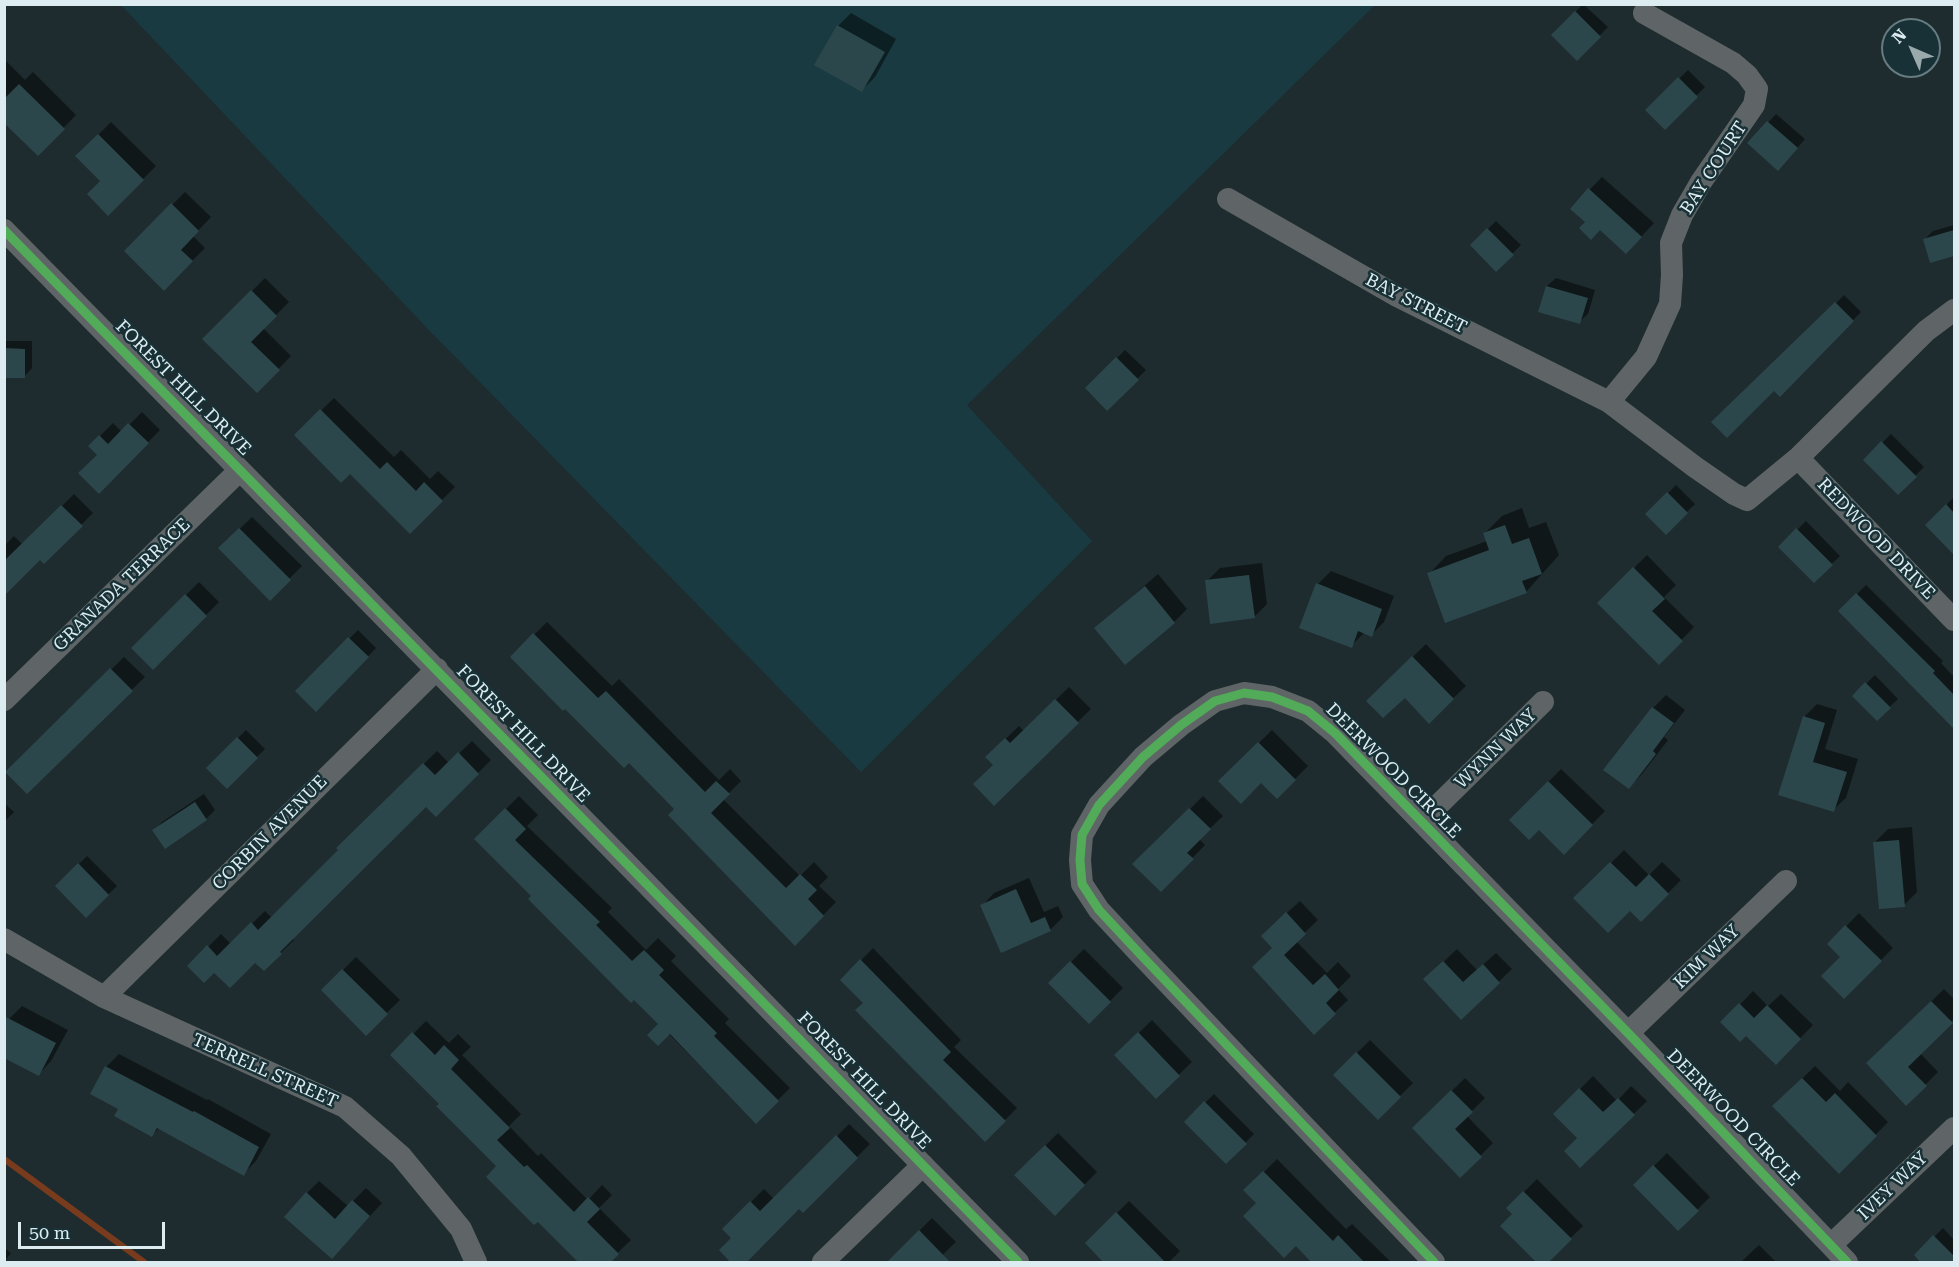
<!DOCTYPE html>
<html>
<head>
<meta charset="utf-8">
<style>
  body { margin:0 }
  #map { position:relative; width:1959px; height:1267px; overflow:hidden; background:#1e2c2f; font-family:"Roboto Serif",serif }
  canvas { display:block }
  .frame { position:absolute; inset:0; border:6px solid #ddecf0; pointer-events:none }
  .north { position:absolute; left:1881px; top:18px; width:60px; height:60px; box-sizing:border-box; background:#173136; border:2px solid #667c80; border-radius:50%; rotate:315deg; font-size:16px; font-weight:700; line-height:24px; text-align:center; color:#ddecf0 }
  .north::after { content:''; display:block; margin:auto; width:21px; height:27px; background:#9aa9ac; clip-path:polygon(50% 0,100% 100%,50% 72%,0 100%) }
  .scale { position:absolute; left:18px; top:1222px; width:147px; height:27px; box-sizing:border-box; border:3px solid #ddecf0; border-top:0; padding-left:8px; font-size:18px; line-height:21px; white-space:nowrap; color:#ddecf0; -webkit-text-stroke:4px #173136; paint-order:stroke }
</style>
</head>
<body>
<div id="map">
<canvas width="1959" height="1267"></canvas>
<div class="frame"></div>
<div class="north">N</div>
<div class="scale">50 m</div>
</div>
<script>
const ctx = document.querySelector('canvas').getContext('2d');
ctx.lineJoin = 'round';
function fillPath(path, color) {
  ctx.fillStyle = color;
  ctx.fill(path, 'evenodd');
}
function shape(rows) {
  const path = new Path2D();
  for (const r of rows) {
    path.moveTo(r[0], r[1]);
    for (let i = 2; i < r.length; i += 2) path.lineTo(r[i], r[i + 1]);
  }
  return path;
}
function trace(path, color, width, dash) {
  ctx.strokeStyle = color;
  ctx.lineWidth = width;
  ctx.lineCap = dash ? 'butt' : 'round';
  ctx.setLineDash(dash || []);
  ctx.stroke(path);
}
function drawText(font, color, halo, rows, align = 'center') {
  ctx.font = font + ' "Roboto Serif",serif';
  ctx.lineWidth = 5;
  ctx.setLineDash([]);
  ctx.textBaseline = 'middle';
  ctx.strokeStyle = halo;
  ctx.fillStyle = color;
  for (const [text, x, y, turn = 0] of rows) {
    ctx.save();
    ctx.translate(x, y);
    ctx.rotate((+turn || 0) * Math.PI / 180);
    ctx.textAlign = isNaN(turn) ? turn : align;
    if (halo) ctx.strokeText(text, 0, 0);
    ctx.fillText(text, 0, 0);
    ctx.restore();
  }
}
fillPath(shape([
  [121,5,1375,5,967,405,1092,541,861,772,425,326]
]), '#183a40');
fillPath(shape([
  [1583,4,1608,27,1577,59,1553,35],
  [851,13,896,39,875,77,862,90,838,26],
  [4,59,25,80,33,72,76,115,38,154,4,121],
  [1688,70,1705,87,1665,127,1647,110],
  [1776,114,1805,139,1786,161,1749,143],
  [111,122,156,166,108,214,102,181,77,156],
  [1602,177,1654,223,1639,239,1600,229,1587,222,1572,208],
  [185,192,211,217,193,236,205,248,164,289,126,251],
  [1496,221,1521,245,1496,270,1472,245],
  [1954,225,1954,255,1931,262,1925,239,1933,231],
  [265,278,289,302,263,328,291,356,257,391,204,339],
  [1556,278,1595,290,1588,314,1579,322,1540,311,1547,286],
  [1844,295,1861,312,1780,395,1802,338],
  [4,341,32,341,32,368,24,377,4,377],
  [1125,350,1146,370,1107,409,1087,388],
  [334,398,394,457,401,450,430,479,438,471,455,487,410,532,350,472,296,435],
  [142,412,160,430,99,492,99,455,90,446,113,423,122,432],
  [1891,434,1924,467,1898,493,1865,460],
  [1676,485,1695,504,1666,532,1648,514],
  [74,494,93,513,44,562,40,558,4,593,4,546,14,536,23,545],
  [1954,497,1954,551,1927,525],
  [1522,508,1529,528,1546,522,1559,555,1526,592,1429,574,1446,556,1487,541,1484,534,1502,516],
  [252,517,302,566,270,598,220,548],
  [1806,521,1840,556,1814,581,1780,547],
  [1647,555,1676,585,1664,597,1694,627,1659,663,1599,603],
  [1262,563,1267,604,1254,617,1207,581,1220,568],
  [1331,571,1394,596,1384,622,1371,635,1365,632,1351,646,1318,584],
  [1158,574,1187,609,1174,622,1096,628],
  [199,582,219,602,153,668,133,648],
  [1866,585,1943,661,1941,663,1954,677,1954,727,1840,611],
  [547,622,612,686,619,679,719,780,730,769,741,781,723,799,800,876,814,862,828,877,819,886,836,902,795,944,677,809,629,761,512,657],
  [358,630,376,648,316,710,297,691],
  [1426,644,1466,686,1429,721,1405,696,1368,701],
  [124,657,145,677,27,792,7,772],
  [1875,675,1898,699,1877,719,1854,696],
  [1069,687,1091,709,994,804,995,765,987,757,1019,726,1024,731],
  [1666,695,1685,710,1664,737,1668,740,1642,774,1629,787,1605,769,1653,708],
  [1817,704,1837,710,1825,749,1858,759,1846,798,1833,810,1780,794,1804,717],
  [246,730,265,749,227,786,208,768],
  [1272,730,1308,766,1277,797,1261,781,1220,781],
  [472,741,491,760,436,815,426,805,292,938,294,940,264,969,255,961,214,970,189,966,221,934,231,944,265,911,272,918,340,850,338,848,437,751,449,763],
  [1561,769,1605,811,1564,853,1539,828,1511,820],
  [204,794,215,810,206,819,165,847,154,831,162,822],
  [519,796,538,815,527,826,612,908,608,912,646,950,658,938,676,956,671,961,729,1019,725,1023,790,1088,756,1122,476,839],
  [1203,796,1223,816,1199,839,1205,845,1161,890,1135,864],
  [4,803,14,812,4,822],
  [1912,827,1917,892,1904,905,1875,842,1888,829],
  [1624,850,1649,875,1662,862,1681,880,1641,920,1630,908,1576,898],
  [87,856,117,886,86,916,57,886],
  [1029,878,1044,912,1058,906,1063,917,1050,930,982,906,994,893],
  [1300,901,1318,920,1296,941,1327,973,1338,962,1351,976,1338,989,1348,1000,1314,1032,1274,948,1276,923],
  [1859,913,1893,948,1844,997,1842,957,1829,944],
  [873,948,961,1040,954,1047,1017,1108,985,1140,865,1003,842,980],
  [1084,949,1123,988,1089,1022,1050,983],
  [1457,949,1477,970,1496,953,1512,969,1461,1018,1438,967],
  [356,957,400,1000,366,1033,323,990],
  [1944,989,1954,999,1954,1019,1920,1053,1938,1072,1906,1104,1868,1063],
  [1753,991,1768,1006,1781,994,1813,1025,1776,1063,1746,1034,1723,1022],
  [22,1006,68,1030,51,1061,39,1074,9,1019],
  [1152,1020,1192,1062,1156,1097,1116,1055],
  [426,1021,449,1043,458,1034,471,1047,462,1055,521,1114,509,1126,538,1156,541,1153,588,1200,602,1185,612,1195,599,1208,631,1240,608,1262,498,1166,441,1104,392,1055],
  [1370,1040,1413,1083,1378,1118,1335,1075],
  [119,1054,207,1100,208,1099,271,1134,256,1161,243,1174,159,1128,152,1135,120,1108,106,1067],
  [1815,1066,1840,1091,1848,1082,1888,1122,1839,1172,1774,1106],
  [1593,1076,1617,1101,1631,1086,1647,1101,1580,1166,1579,1138,1555,1114],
  [1465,1078,1485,1098,1467,1116,1493,1143,1460,1176,1414,1128],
  [1214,1094,1254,1134,1226,1162,1186,1122],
  [849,1124,870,1144,803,1211,799,1207,733,1238,724,1229,764,1189,774,1199],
  [1058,1133,1097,1172,1055,1214,1016,1175],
  [1667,1153,1710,1197,1678,1229,1635,1185],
  [1277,1159,1346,1229,1352,1224,1391,1262,1314,1262,1246,1190],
  [1537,1179,1583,1226,1546,1262,1508,1208],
  [319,1181,348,1206,366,1188,382,1203,344,1244,307,1193],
  [1129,1201,1180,1251,1169,1262,1106,1262,1087,1243],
  [932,1218,956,1242,935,1262,888,1262],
  [1943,1228,1954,1240,1954,1262,1923,1262,1916,1255],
  [1759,1245,1776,1262,1741,1262],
  [4,1248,11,1253,4,1262]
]), '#0007');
trace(shape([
  [4,1159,144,1262]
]), '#783b1e', 6);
fillPath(shape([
  [1575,11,1601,37,1577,61,1551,35],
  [837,25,885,52,862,92,814,65],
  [1678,77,1698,97,1665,130,1645,110],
  [19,84,65,129,38,156,4,123,4,99],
  [1767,121,1798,148,1778,171,1747,143],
  [98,134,144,180,108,216,87,194,100,181,75,156],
  [1588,188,1642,237,1626,254,1600,230,1591,240,1579,228,1585,222,1570,209],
  [171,203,199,231,181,250,193,261,164,291,124,251],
  [1487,228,1514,255,1496,272,1470,245],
  [1954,230,1954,256,1930,263,1923,239],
  [1546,286,1588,298,1580,324,1538,312],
  [251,290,277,316,251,342,280,370,257,393,202,339],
  [1835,302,1854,321,1780,397,1774,391,1727,438,1711,422],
  [4,348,25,349,25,378,4,378],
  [1116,357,1139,380,1107,411,1085,388],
  [320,409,380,469,387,462,416,491,424,482,443,501,410,534,350,474,341,483,294,435],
  [128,423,149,443,99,494,78,473,97,455,88,446,99,435,108,444],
  [1881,441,1917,477,1898,495,1863,460],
  [1667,492,1688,513,1666,535,1645,514],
  [1946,504,1954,513,1954,555,1925,525],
  [61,505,83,526,44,564,40,560,4,596,4,561],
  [1505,525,1512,544,1529,538,1542,574,1522,581,1527,593,1445,623,1427,573,1489,550,1483,533],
  [239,528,291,580,270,601,218,548],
  [1796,528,1833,565,1814,583,1778,547],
  [1633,567,1665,599,1652,611,1683,641,1659,665,1597,603],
  [1249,575,1255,618,1210,624,1205,580],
  [1316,583,1382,609,1372,637,1358,631,1352,648,1299,628],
  [1145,586,1175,623,1125,665,1094,628],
  [1856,593,1935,671,1933,673,1954,695,1954,729,1838,611],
  [185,594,207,616,153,670,131,648],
  [533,633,598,698,606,691,705,792,716,781,730,794,711,813,786,888,800,874,817,890,808,899,824,916,795,946,668,815,674,809,629,763,624,768,565,709,563,711,510,657],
  [348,637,369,657,316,712,295,691],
  [1412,656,1454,699,1429,724,1405,698,1383,718,1366,701],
  [110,668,133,691,27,794,5,772],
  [1865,682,1891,708,1877,721,1852,696],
  [1055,699,1079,723,994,806,973,784,993,765,985,757,1005,738,1010,743],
  [1652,707,1674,723,1653,751,1656,754,1629,789,1603,770],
  [1803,716,1825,723,1813,762,1847,772,1834,812,1778,795],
  [237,737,258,758,227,789,206,768],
  [1258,742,1296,780,1277,799,1261,783,1241,804,1218,781],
  [458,752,479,774,436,817,426,807,280,952,282,954,264,971,255,963,230,988,214,973,204,983,187,966,207,945,217,956,251,922,258,930,338,850,336,848,423,763,435,775],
  [1548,781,1593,825,1564,855,1539,830,1529,840,1509,820],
  [195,802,207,820,165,849,152,830],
  [505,808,526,829,515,840,600,922,596,925,632,961,644,950,664,970,659,975,717,1033,714,1036,779,1101,756,1124,670,1034,658,1046,647,1035,658,1024,634,1000,631,1003,528,899,531,896,474,839],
  [1189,808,1211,829,1187,853,1194,859,1161,892,1132,864],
  [1899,840,1905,907,1879,909,1873,842],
  [1610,862,1636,887,1649,874,1669,894,1641,922,1630,911,1608,933,1573,898],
  [78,863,109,895,86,918,55,886],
  [1016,889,1031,923,1045,917,1051,931,1001,953,980,905],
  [1286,912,1306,934,1284,955,1313,985,1325,974,1339,990,1326,1003,1336,1014,1314,1035,1252,967,1272,948,1261,936],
  [1845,925,1882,961,1844,999,1821,976,1840,957,1827,944],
  [860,959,951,1052,943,1060,1006,1121,985,1142,855,1010,863,1003,840,980],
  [1070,961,1111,1002,1089,1024,1048,983],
  [1443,961,1463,982,1483,964,1500,983,1461,1020,1423,979],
  [342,969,388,1014,366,1036,321,990],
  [1931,1001,1953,1023,1908,1067,1927,1086,1906,1106,1866,1063],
  [1739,1003,1754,1018,1767,1005,1801,1039,1776,1065,1746,1036,1740,1042,1720,1022],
  [4,1016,56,1043,39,1076,4,1058],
  [412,1032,435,1055,444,1045,459,1060,451,1069,510,1128,497,1140,524,1167,527,1165,574,1212,588,1197,600,1209,587,1222,619,1254,610,1263,579,1263,538,1222,534,1225,486,1177,496,1166,436,1106,439,1104,390,1055],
  [1138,1032,1180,1076,1156,1099,1114,1055],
  [1356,1052,1401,1097,1378,1120,1333,1075],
  [105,1066,193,1112,194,1111,259,1147,244,1176,157,1128,152,1137,114,1116,118,1109,90,1094],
  [1802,1078,1826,1102,1835,1093,1877,1136,1839,1174,1772,1106],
  [1579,1088,1603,1112,1618,1098,1635,1115,1580,1168,1564,1151,1577,1138,1553,1114],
  [1451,1090,1473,1112,1455,1129,1482,1157,1460,1178,1412,1128],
  [1204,1101,1247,1144,1226,1164,1184,1122],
  [836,1135,858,1158,803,1213,799,1209,746,1263,731,1263,719,1250,731,1238,722,1229,750,1201,760,1211],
  [1045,1145,1085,1185,1055,1216,1014,1175],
  [1653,1165,1699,1211,1678,1231,1633,1185],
  [1263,1171,1333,1241,1338,1235,1365,1263,1312,1263,1296,1246,1284,1258,1243,1216,1256,1203,1243,1190],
  [1523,1191,1572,1239,1548,1263,1537,1263,1500,1226,1512,1214,1506,1208],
  [306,1192,335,1219,352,1200,370,1216,332,1259,284,1217],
  [1116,1212,1166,1263,1104,1263,1085,1243],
  [919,1230,951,1263,886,1263],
  [1933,1235,1954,1256,1954,1263,1921,1263,1914,1255]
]), '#2c474b');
trace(shape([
  [1228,199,1397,296,1609,402,1695,467,1734,494,1747,500,1798,458,1926,331,1954,310],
  [4,230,1018,1262],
  [1609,402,1646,357,1670,304,1672,275,1671,243,1682,215,1701,182,1754,105,1757,89,1747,75,1733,63,1644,13],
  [1798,458,1954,620],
  [4,700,240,470],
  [1422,821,1543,702],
  [4,939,104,997,345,1107,401,1156,461,1229,476,1262],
  [104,997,437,669],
  [1628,1033,1786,881],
  [1831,1245,1954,1128],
  [823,1262,923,1165],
  [1434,1262,1140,954,1099,910,1082,884,1080,860,1082,835,1099,805,1143,757,1181,725,1215,701,1244,693,1272,697,1308,711,1335,733,1628,1033,1847,1262]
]), '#5f6566', 22);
trace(shape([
  [4,230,1018,1262],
  [1434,1262,1140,954,1099,910,1082,884,1080,860,1082,835,1099,805,1143,757,1181,725,1215,701,1244,693,1272,697,1308,711,1335,733,1628,1033,1847,1262]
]), '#51ab58', 9);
drawText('18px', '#ddecf0', '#173136', [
  ["BAY COURT",1714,168,-57],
  ["BAY STREET",1416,304,27],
  ["FOREST HILL DRIVE",183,388,45],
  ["REDWOOD DRIVE",1876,539,46],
  ["GRANADA TERRACE",122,585,-44],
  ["FOREST HILL DRIVE",523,734,46],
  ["WYNN WAY",1496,749,-44],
  ["DEERWOOD CIRCLE",1393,771,45],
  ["CORBIN AVENUE",270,833,-45],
  ["KIM WAY",1707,957,-44],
  ["TERRELL STREET",265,1071,24],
  ["FOREST HILL DRIVE",864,1081,46],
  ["DEERWOOD CIRCLE",1733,1118,46],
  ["IVEY WAY",1893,1186,-44]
]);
</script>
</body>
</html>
